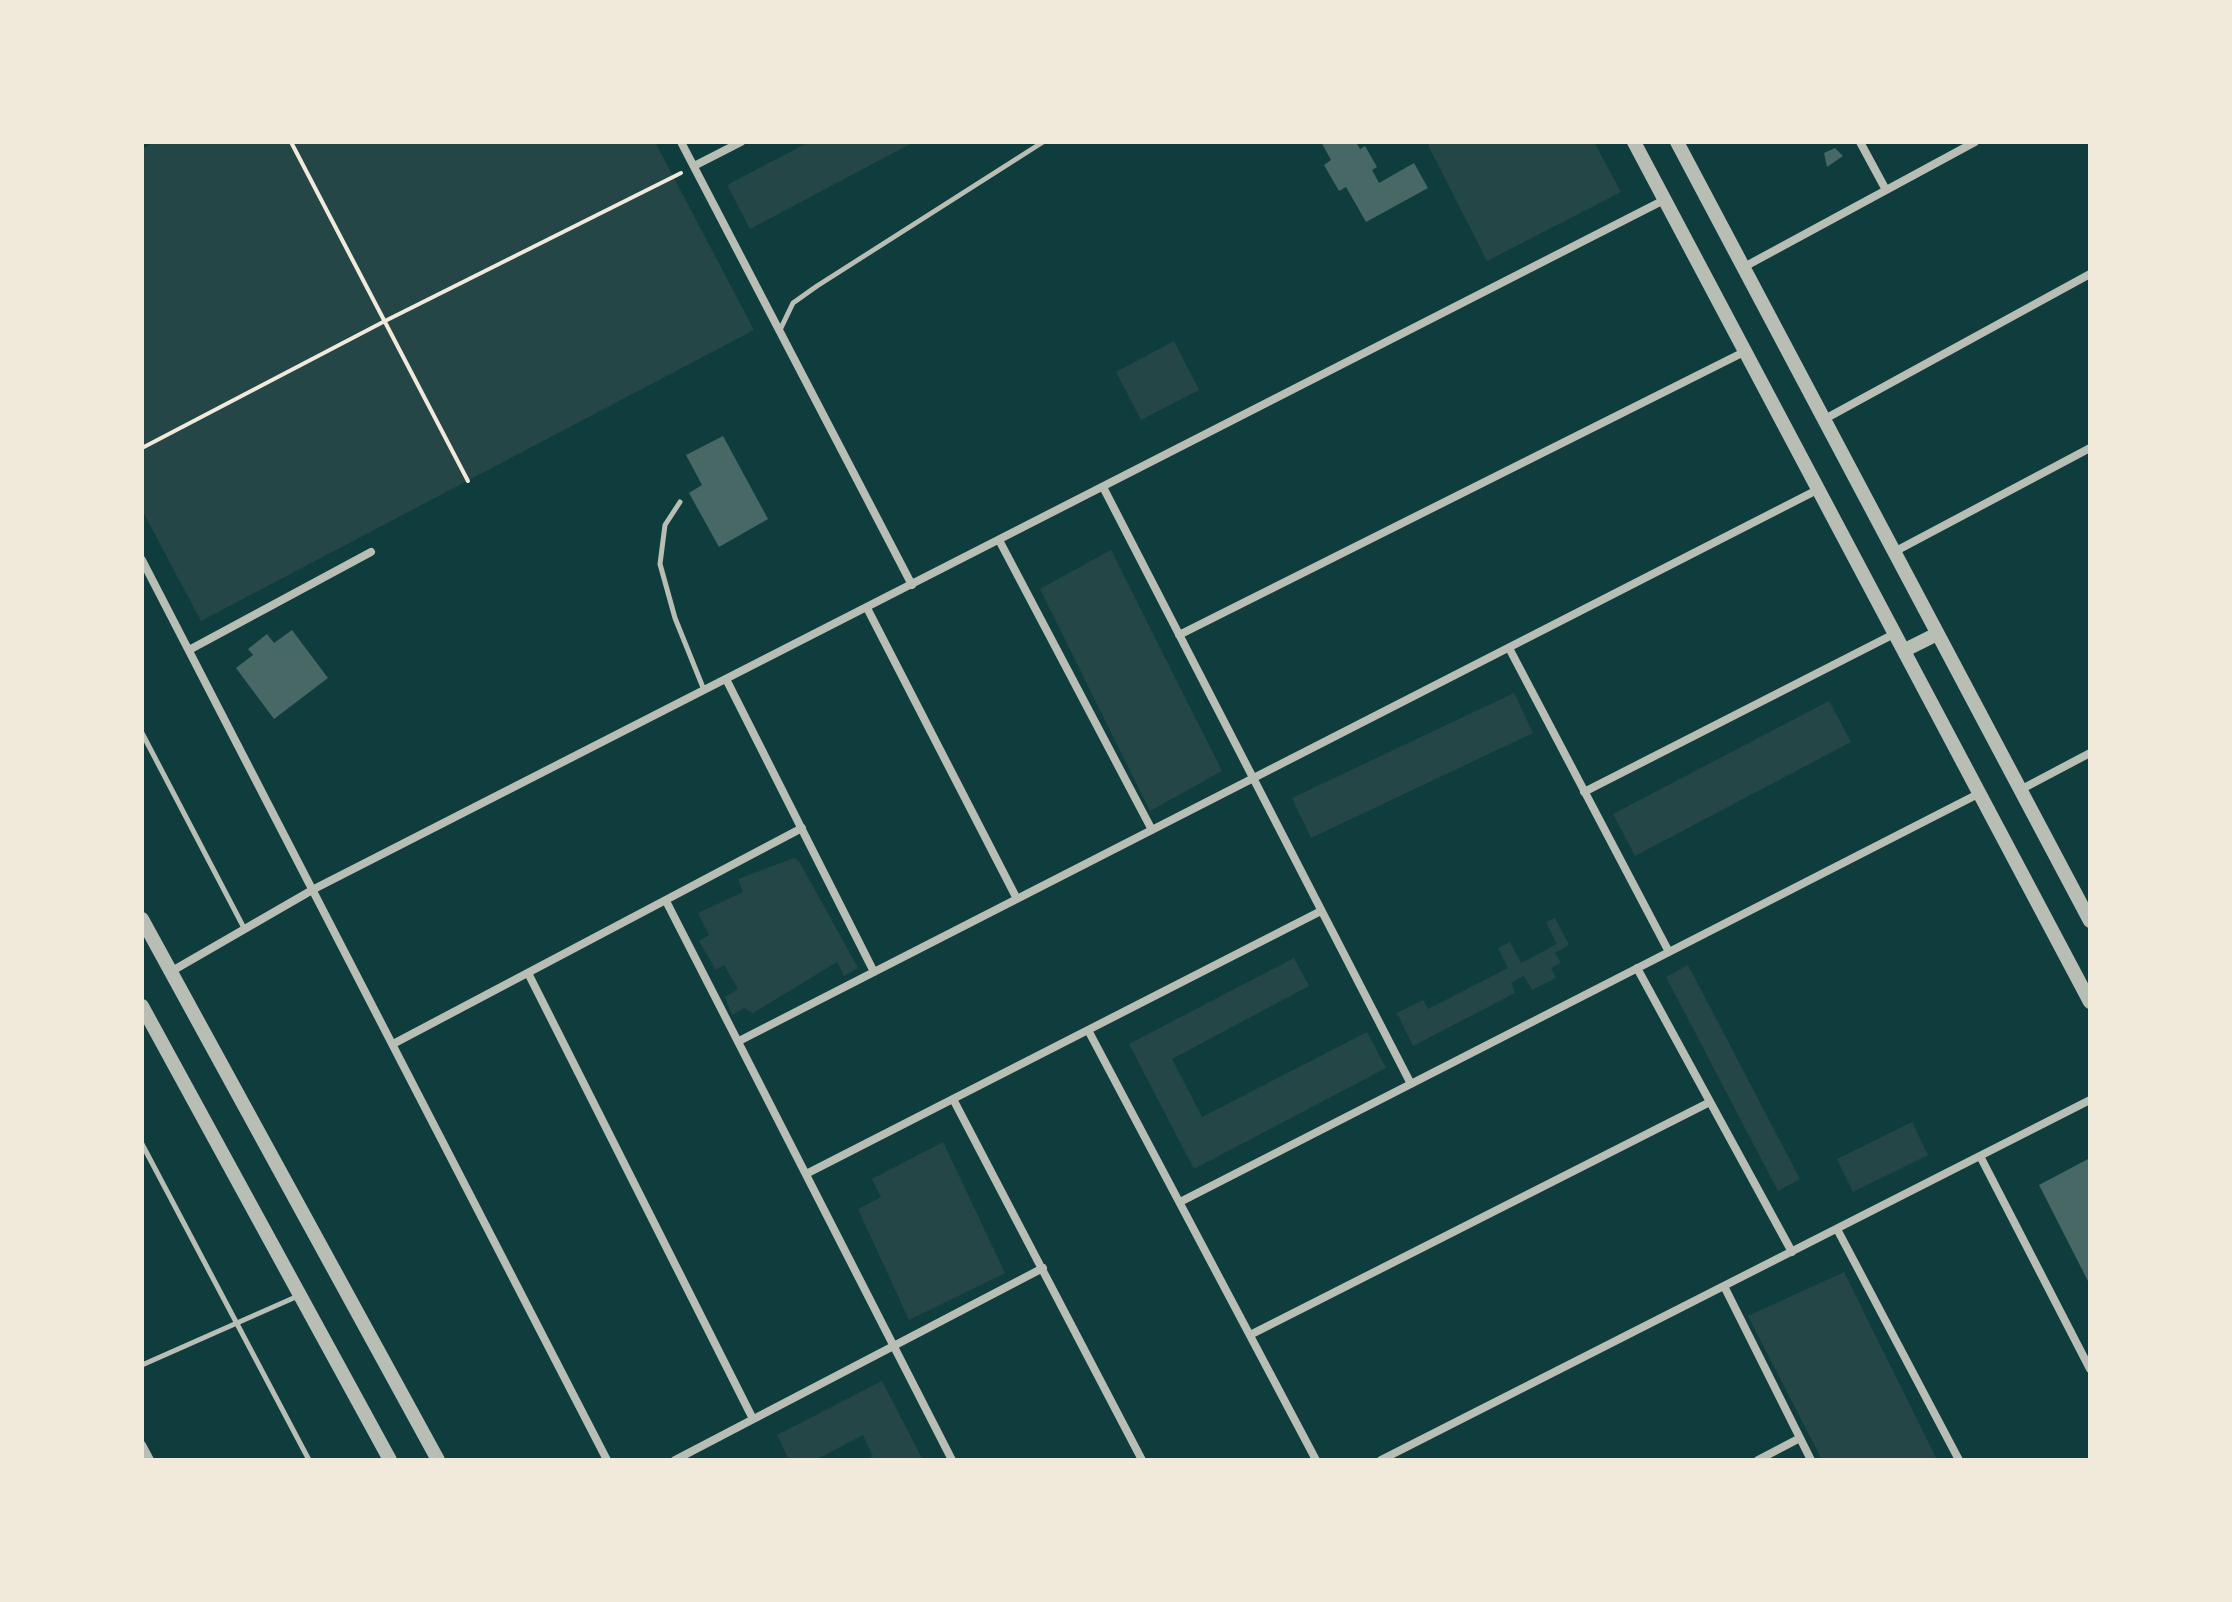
<!DOCTYPE html>
<html>
<head>
<meta charset="utf-8">
<style>
  body { margin:0 }
  #map { position:relative; width:2232px; height:1602px; overflow:hidden; background:#0f3d3e; font-family:Signika,sans-serif }
  canvas { display:block }
  .frame { position:absolute; inset:0; border:144px solid #f1e9da; pointer-events:none }
</style>
</head>
<body>
<div id="map">
<canvas width="2232" height="1602"></canvas>
<div class="frame"></div>
</div>
<script>
const ctx = document.querySelector('canvas').getContext('2d');
ctx.lineJoin = 'round';
function fillPath(path, color) {
  ctx.fillStyle = color;
  ctx.fill(path, 'evenodd');
}
function shape(rows) {
  const path = new Path2D();
  for (const r of rows) {
    path.moveTo(r[0], r[1]);
    for (let i = 2; i < r.length; i += 2) path.lineTo(r[i], r[i + 1]);
  }
  return path;
}
function trace(path, color, width, dash) {
  ctx.strokeStyle = color;
  ctx.lineWidth = width;
  ctx.lineCap = dash ? 'butt' : 'round';
  ctx.setLineDash(dash || []);
  ctx.stroke(path);
}
fillPath(shape([
  [155,142,655,142,754,330,201,621,142,510,142,149],
  [809,142,914,142,750,229,727,185],
  [1434,142,1594,142,1621,192,1487,261,1428,145],
  [1174,341,1199,390,1141,420,1116,372],
  [1111,550,1222,771,1150,811,1040,589],
  [1514,693,1533,733,1311,838,1292,798],
  [1829,701,1851,742,1635,856,1613,814],
  [794,858,799,861,858,968,844,976,837,962,753,1013,744,1008,732,1015,725,997,738,989,724,965,716,970,699,941,709,935,698,913,743,892,738,879],
  [1555,918,1569,945,1555,953,1561,963,1551,968,1556,978,1532,990,1524,976,1511,983,1515,993,1413,1046,1397,1013,1423,1000,1428,1009,1508,968,1498,948,1510,942,1521,963,1557,944,1546,922],
  [1294,958,1309,986,1172,1059,1202,1117,1367,1032,1386,1068,1194,1169,1129,1044],
  [1688,965,1800,1179,1778,1191,1666,977],
  [1912,1122,1928,1155,1853,1192,1837,1159],
  [943,1142,1005,1273,909,1320,858,1209,881,1197,872,1179],
  [1844,1272,1937,1460,1822,1460,1748,1316],
  [882,1381,923,1460,866,1460,873,1456,863,1435,815,1460,789,1460,777,1435]
]), '#244646');
fillPath(shape([
  [1321,142,1356,142,1360,149,1365,146,1377,167,1372,170,1379,183,1414,163,1428,188,1366,222,1346,187,1339,191,1324,165,1331,160],
  [1835,148,1843,156,1827,167,1824,153],
  [723,436,768,519,719,547,689,493,702,485,686,455],
  [292,630,328,678,274,719,236,668,253,655,248,649,267,634,274,643],
  [2090,1158,2090,1285,2039,1185]
]), '#486865');
trace(shape([
  [291,142,468,481],
  [142,448,385,321,681,173]
]), '#f1e9da', 4);
trace(shape([
  [780,330,793,303,817,286,1043,142],
  [680,502,665,525,660,564,675,618,704,690],
  [142,733,244,928],
  [142,1144,309,1460],
  [142,1365,298,1296]
]), '#b8beb3', 5);
trace(shape([
  [681,142,912,585],
  [1860,142,1886,190],
  [694,166,741,142],
  [1744,267,1975,142],
  [1823,420,2090,274],
  [1103,487,1411,1084],
  [999,540,1152,830],
  [1894,552,2090,448],
  [142,560,607,1460],
  [867,608,1017,899],
  [1179,635,1746,351],
  [1509,648,1669,952],
  [189,650,371,552],
  [726,679,874,972],
  [2020,790,2090,753],
  [1584,792,1896,633],
  [666,901,952,1460],
  [1637,968,1792,1252],
  [172,971,314,889,1664,200],
  [528,973,753,1419],
  [1088,1030,1316,1460],
  [739,1041,1817,490],
  [393,1044,802,828],
  [953,1099,1142,1460],
  [1980,1156,2090,1369],
  [806,1174,1321,911],
  [1180,1202,1980,793],
  [1837,1229,1959,1460],
  [1724,1286,1811,1460],
  [1250,1335,1710,1102],
  [142,1445,150,1460],
  [675,1460,1043,1268],
  [1381,1460,2090,1100],
  [1758,1460,1800,1438]
]), '#b8beb3', 8);
trace(shape([
  [1634,142,2090,1002],
  [1677,142,2090,921],
  [1905,650,1937,634],
  [142,919,438,1460],
  [142,1006,390,1460]
]), '#b8beb3', 14);
</script>
</body>
</html>
